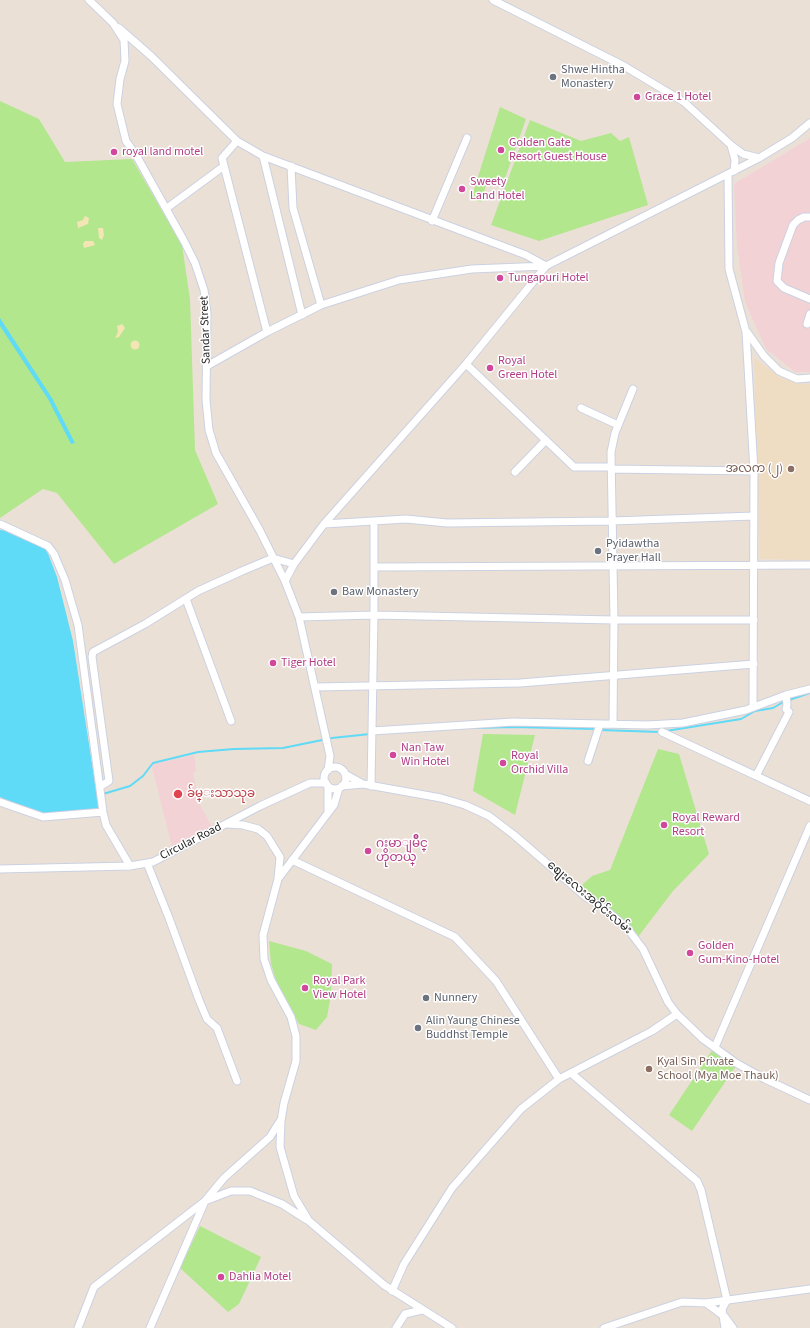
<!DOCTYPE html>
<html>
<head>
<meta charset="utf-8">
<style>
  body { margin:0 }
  canvas { display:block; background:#ebe0d6 }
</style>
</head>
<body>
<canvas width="810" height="1328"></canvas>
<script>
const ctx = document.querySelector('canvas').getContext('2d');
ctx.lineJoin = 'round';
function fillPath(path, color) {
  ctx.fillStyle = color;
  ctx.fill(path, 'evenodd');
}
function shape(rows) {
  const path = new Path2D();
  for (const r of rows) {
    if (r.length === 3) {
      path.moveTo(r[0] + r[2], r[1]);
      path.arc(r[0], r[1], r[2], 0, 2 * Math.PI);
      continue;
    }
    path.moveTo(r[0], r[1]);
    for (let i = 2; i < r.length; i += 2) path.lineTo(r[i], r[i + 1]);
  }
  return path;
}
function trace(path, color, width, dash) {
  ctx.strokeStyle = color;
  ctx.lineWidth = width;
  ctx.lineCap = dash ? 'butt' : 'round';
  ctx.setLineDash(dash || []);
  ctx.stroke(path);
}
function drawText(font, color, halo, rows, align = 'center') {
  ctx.font = font + ' "Source Sans 3","Noto Sans Myanmar",sans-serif';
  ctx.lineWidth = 3;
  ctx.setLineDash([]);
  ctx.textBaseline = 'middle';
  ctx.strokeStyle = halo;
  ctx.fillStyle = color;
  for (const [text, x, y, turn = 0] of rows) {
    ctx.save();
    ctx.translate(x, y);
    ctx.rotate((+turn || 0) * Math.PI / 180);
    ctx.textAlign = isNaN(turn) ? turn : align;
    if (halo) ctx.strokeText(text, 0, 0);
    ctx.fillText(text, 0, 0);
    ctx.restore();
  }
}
fillPath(shape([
  [754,358,781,378,802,384,810,384,810,560,760,559]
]), '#efddc3');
fillPath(shape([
  [810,138,810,372,795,372,766,349,745,302,737,246,734,184],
  [194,755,196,772,193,773,199,803,212,827,172,847,152,767,153,764]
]), '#f3d2d6');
fillPath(shape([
  [0,101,39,119,65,162,132,159,182,245,190,299,195,450,218,504,114,564,57,493,43,489,0,518],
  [500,107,526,119,502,187,487,182,481,202,471,199],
  [530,120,581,141,611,133,620,141,629,137,648,205,539,241,491,225],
  [483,734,535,735,515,815,473,791],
  [658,749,679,754,709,854,673,891,638,937,631,927,581,886,592,876,610,870],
  [269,941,306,951,332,964,331,994,327,1017,316,1030,299,1024,277,983,271,964],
  [713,1049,736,1066,692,1131,669,1115],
  [200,1226,261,1257,239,1304,228,1312,180,1268]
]), '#b2e78d');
fillPath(shape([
  [85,216,89,218,88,224,78,228,77,222,83,220],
  [98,228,103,228,104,235,102,240,99,238],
  [85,241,93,241,95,245,84,248,83,244],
  [122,324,125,328,119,337,115,338,118,332,117,326],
  [135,345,4.5]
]), '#f4e5b5');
fillPath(shape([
  [0,318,52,398,75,443,71,444,48,399,0,326],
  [0,530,11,531,40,544,47,551,57,577,73,641,99,809,40,815,0,797]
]), '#5fdaf7');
trace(shape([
  [789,700,810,693],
  [472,728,515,727,596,729],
  [600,730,660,732],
  [666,731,741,719,755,711,773,708,785,701],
  [103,794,130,786,143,776,153,763,198,752,234,749,283,748,332,738,370,734]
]), '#5fdaf7', 2);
const minor = shape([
  [89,0,113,23,124,40,125,61,120,79,117,104,126,141,136,155,184,241,195,263,204,290,207,313,206,400,209,430,216,453,259,529,285,581,299,617,330,756,328,770],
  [493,0,624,66,684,102,731,145,735,160,734,171],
  [119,28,151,56,237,141,263,156,526,255,546,266],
  [237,141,222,158,267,332],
  [731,145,743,154,759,158],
  [263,156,302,315],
  [291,166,293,208,321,305],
  [728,174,729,269,746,332,754,471,753,707],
  [167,208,224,166],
  [810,217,804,217,798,220,793,225,779,263,777,281,784,288,810,299],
  [432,221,467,138],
  [807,324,810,314],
  [747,332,764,356,779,371,797,379,810,378],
  [466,364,574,467,611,467],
  [207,366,267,332,321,305,399,280,472,269,546,266],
  [581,408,618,425],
  [611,469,754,471],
  [515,472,546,440],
  [0,524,48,546,54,554,65,580,78,625,103,812,106,825,130,866],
  [324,524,406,519,447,523,612,521,754,516],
  [374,567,810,565],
  [285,581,294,564,324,524,466,364,546,266,759,158,792,138,810,123],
  [186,599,231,721],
  [299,617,374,615,614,620,754,620],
  [315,687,520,683,754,664],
  [613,724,614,620,611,452,615,433,633,389],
  [372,731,513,722,647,725,683,723,746,710,786,695,810,689],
  [662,732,810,801],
  [588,761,600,724],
  [335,778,11],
  [345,774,363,784,441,798,465,805,489,816,514,835,586,897,601,906,627,928,643,949,668,1002,677,1014,703,1039,736,1063,765,1079,810,1100],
  [756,776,789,712,786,709,787,705,786,695],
  [101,786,109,781,92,657,93,652,145,624,198,591,242,571,273,558,294,564],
  [342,786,363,784],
  [371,786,374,615,374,521],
  [339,788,334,805,278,879,263,935,264,959,271,980,291,1017,296,1036,296,1061,284,1103,281,1121,280,1147,294,1196,309,1221,384,1285,452,1328],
  [0,802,43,817,103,812],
  [328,812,328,786],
  [227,824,243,825,258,829,267,836,280,857,278,879],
  [292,860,455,937,496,981,559,1079],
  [147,863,169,918,199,1000,207,1019,217,1028,237,1081],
  [0,869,130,866,153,862,260,806,310,783,326,783],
  [715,1047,810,826],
  [571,1073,697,1181,701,1190,727,1300,722,1309,725,1328],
  [392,1291,404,1264,452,1188,521,1109,559,1079,652,1031,677,1014],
  [706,1303,725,1317,733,1328],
  [78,1328,94,1287,205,1201,231,1191,250,1191,282,1204,307,1220],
  [150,1328,205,1201,224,1178,270,1137,280,1121],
  [396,1328,405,1314,422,1310],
  [604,1328,682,1302,706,1303,810,1289]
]);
trace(minor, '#cbd1e1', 9);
trace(minor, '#fff', 7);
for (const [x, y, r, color] of [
  [553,77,4,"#6b7280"],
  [637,97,4,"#d1479c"],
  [501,150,4,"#d1479c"],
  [114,152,4,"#d1479c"],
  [462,189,4,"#d1479c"],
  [500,278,4,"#d1479c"],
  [490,368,4,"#d1479c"],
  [791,469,4,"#8d6e63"],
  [598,551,4,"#6b7280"],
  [334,592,4,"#6b7280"],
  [273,663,4,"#d1479c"],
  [393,755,4,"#d1479c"],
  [503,763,4,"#d1479c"],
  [178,794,5,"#e0444e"],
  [664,825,4,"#d1479c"],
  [368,851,4,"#d1479c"],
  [690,953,4,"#d1479c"],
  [305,988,4,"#d1479c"],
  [426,998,4,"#6b7280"],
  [418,1028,4,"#6b7280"],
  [649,1069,4,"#8d6e63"],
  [221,1277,4,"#d1479c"]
]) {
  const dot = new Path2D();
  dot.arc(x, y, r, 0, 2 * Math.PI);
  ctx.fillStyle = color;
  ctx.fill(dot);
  trace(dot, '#fff', 1.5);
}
drawText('12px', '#5b616d', '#fff', [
  ["Shwe Hintha",561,70],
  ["Monastery",561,84],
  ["Pyidawtha",606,544],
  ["Prayer Hall",606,558],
  ["Baw Monastery",342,592],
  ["Nunnery",434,998],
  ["Alin Yaung Chinese",426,1021],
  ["Buddhst Temple",426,1035]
], 'left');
drawText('12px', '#b23c85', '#fff', [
  ["Grace 1 Hotel",645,97],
  ["Golden Gate",509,143],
  ["Resort Guest House",509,157],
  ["royal land motel",122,152],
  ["Sweety",470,182],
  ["Land Hotel",470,196],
  ["Tungapuri Hotel",508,278],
  ["Royal",498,361],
  ["Green Hotel",498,375],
  ["Tiger Hotel",281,663],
  ["Nan Taw",401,748],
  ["Win Hotel",401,762],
  ["Royal",511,756],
  ["Orchid Villa",511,770],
  ["Royal Reward",672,818],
  ["Resort",672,832],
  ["ဂႏမာျမိဳင္",376,844],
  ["ဟိုတယ္",376,858],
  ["Golden",698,946],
  ["Gum-Kino-Hotel",698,960],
  ["Royal Park",313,981],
  ["View Hotel",313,995],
  ["Dahlia Motel",229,1277]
], 'left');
drawText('12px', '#262626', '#fff', [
  ["Sandar Street",206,330,-92],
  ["Circular Road",191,842,-27],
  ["စျေးလေးအဝိုင်းလမ်း",589,898,40]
]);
drawText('12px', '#785e54', '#fff', [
  ["အလက (၂)",783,469],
  ["Kyal Sin Private",657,1062,"left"],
  ["School (Mya Moe Thauk)",657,1076,"left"]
], 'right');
drawText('12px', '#be3a42', '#fff', [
  ["ခ်မ္းသာသုခ",187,794]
], 'left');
</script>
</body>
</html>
